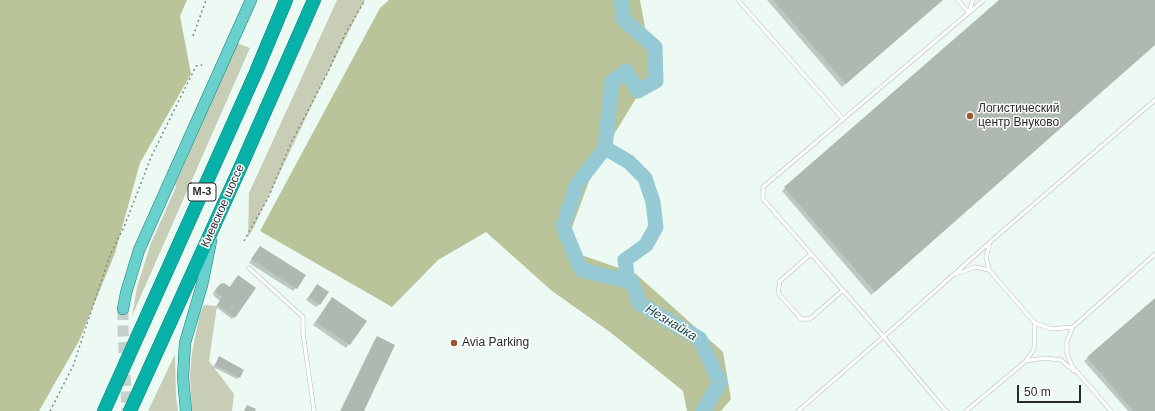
<!DOCTYPE html>
<html>
<head>
<meta charset="utf-8">
<style>
  body { margin:0 }
  #map { position:relative; width:1155px; height:411px; overflow:hidden; background:#ecfaf3; font-family:Arial,sans-serif }
  canvas { display:block }
  .scale { position:absolute; left:1017px; top:385px; width:64px; height:18px; box-sizing:border-box; border:2px solid #272c2a; border-top:0; padding-left:5px; font-size:12px; line-height:14px; white-space:nowrap; color:#272c2a; -webkit-text-stroke:3px #fff; paint-order:stroke }
</style>
</head>
<body>
<div id="map">
<canvas width="1155" height="411"></canvas>
<div class="scale">50 m</div>
</div>
<script>
const ctx = document.querySelector('canvas').getContext('2d');
ctx.lineJoin = 'round';
function fillPath(path, color) {
  ctx.fillStyle = color;
  ctx.fill(path, 'evenodd');
}
function shape(rows) {
  const path = new Path2D();
  for (const r of rows) {
    path.moveTo(r[0], r[1]);
    for (let i = 2; i < r.length; i += 2) path.lineTo(r[i], r[i + 1]);
  }
  return path;
}
function trace(path, color, width, dash) {
  ctx.strokeStyle = color;
  ctx.lineWidth = width;
  ctx.lineCap = dash ? 'butt' : 'round';
  ctx.setLineDash(dash || []);
  ctx.stroke(path);
}
function drawText(font, color, halo, rows, align = 'center') {
  ctx.font = font + ' Arial,sans-serif';
  ctx.lineWidth = 3;
  ctx.setLineDash([]);
  ctx.textBaseline = 'middle';
  ctx.strokeStyle = halo;
  ctx.fillStyle = color;
  for (const [text, x, y, turn = 0] of rows) {
    ctx.save();
    ctx.translate(x, y);
    ctx.rotate((+turn || 0) * Math.PI / 180);
    ctx.textAlign = isNaN(turn) ? turn : align;
    if (halo) ctx.strokeText(text, 0, 0);
    ctx.fillText(text, 0, 0);
    ctx.restore();
  }
}
fillPath(shape([
  [337,0,365,0,322,84,253,229,248,237,249,193],
  [237,43,250,48,132,316,137,287,151,243,176,187,175,185],
  [204,305,217,306,209,361,234,394,232,411,192,411,190,375,192,352,200,313],
  [175,354,176,396,178,411,148,411]
]), '#c8ceb5');
fillPath(shape([
  [0,0,187,0,180,16,191,74,140,163,115,253,79,341,39,411,0,411],
  [389,0,640,0,653,71,595,165,564,249,636,274,723,352,731,399,721,411,687,411,683,391,610,332,552,291,486,232,438,260,392,307,260,231,380,8]
]), '#bac49a');
fillPath(shape([
  [767,0,941,0,842,87],
  [1000,0,1155,0,1155,44,871,295,782,191],
  [260,247,296,288,293,291,249,263],
  [236,278,234,317,232,319,216,307,220,301,214,296,213,293,216,289,229,288],
  [317,285,320,304,316,307,306,300],
  [1155,299,1155,411,1128,411,1084,361],
  [329,302,349,344,346,348,313,325],
  [377,338,363,411,340,411,374,341],
  [219,358,239,377,237,379,213,367]
]), '#0003');
trace(shape([
  [621,0,624,20,655,47,656,81,638,91,626,71,612,82,605,148,577,184,563,226,581,270,632,282,640,304,700,339,720,383,703,411],
  [605,148,629,162,645,178,653,202,656,227,646,245,625,260,628,281]
]), '#95cad5', 15);
fillPath(shape([
  [773,0,943,0,846,84],
  [999,0,1155,0,1155,45,875,292,784,187],
  [260,246,306,275,297,289,251,259],
  [238,275,256,288,235,318,217,305,222,297,217,293,216,289,220,284,224,283,230,287],
  [317,284,329,292,320,305,309,297],
  [332,297,367,321,350,345,316,322],
  [1155,298,1155,411,1133,411,1087,357],
  [377,336,395,345,364,411,341,411],
  [219,356,244,370,240,378,215,365],
  [247,405,256,409,255,411,244,411]
]), '#b0b9af');
trace(shape([
  [123,309,123,331,127,411]
]), '#c5d1cb', 11, [11, 5.5]);
const lane = shape([
  [738,0,843,119],
  [958,0,969,13],
  [969,12,973,0],
  [811,254,780,281,778,293,801,319,810,319,843,290],
  [249,268,303,317,303,333,314,411],
  [956,274,975,267,989,270],
  [1073,327,1051,329,1035,323,989,270,986,257,990,242,1155,100],
  [1026,361,1034,349,1035,323],
  [798,411,897,325,989,243],
  [947,411,945,410,883,336,763,199,763,187,984,0],
  [966,411,1026,361,1044,358,1061,360,1074,371],
  [1111,411,1072,366,1067,354,1067,341,1073,327,1155,254]
]);
const primary = shape([
  [123,309,126,293,139,250,251,0],
  [186,411,183,377,185,343,202,285,211,241]
]);
const highway = shape([
  [104,411,256,72,286,0],
  [130,411,241,166,314,0]
]);
trace(lane, '#b0bdb7', 4.5);
trace(primary, '#12827c', 12);
trace(highway, '#12827c', 14);
trace(shape([
  [193,36,206,0],
  [244,241,269,196,291,143,328,72,345,34,365,0],
  [50,411,73,366,110,255,124,227,151,157,196,66,202,65]
]), '#818a86', 1.5, [2, 3]);
trace(lane, '#fff', 3.5);
trace(primary, '#6ad0cb', 11);
trace(highway, '#06b1a8', 13);
for (const [x, y, r, color] of [
  [970,116,4,"#9c562c"],
  [454,343,4,"#9c562c"]
]) {
  const dot = new Path2D();
  dot.arc(x, y, r, 0, 2 * Math.PI);
  ctx.fillStyle = color;
  ctx.fill(dot);
  trace(dot, '#fff', 1.5);
}
for (const [x, y, w] of [
  [202,192,28]
]) {
  const box = new Path2D();
  box.roundRect(x - w / 2, y - 9, w, 18, 3);
  ctx.fillStyle = '#fff';
  ctx.fill(box);
  trace(box, '#272c2a', 1);
}
drawText('bold 11px', '#272c2a', null, [
  ["М-3",202,192]
]);
drawText('12px', '#272c2a', '#fff', [
  ["Логистический",978,109],
  ["центр Внуково",978,123],
  ["Avia Parking",462,343]
], 'left');
drawText('12px', '#272c2a', '#fff', [
  ["Киевское шоссе",223,206,-66]
]);
drawText('italic 13px', '#184750', '#fff', [
  ["Незнайка",671,323,31]
]);
</script>
</body>
</html>
